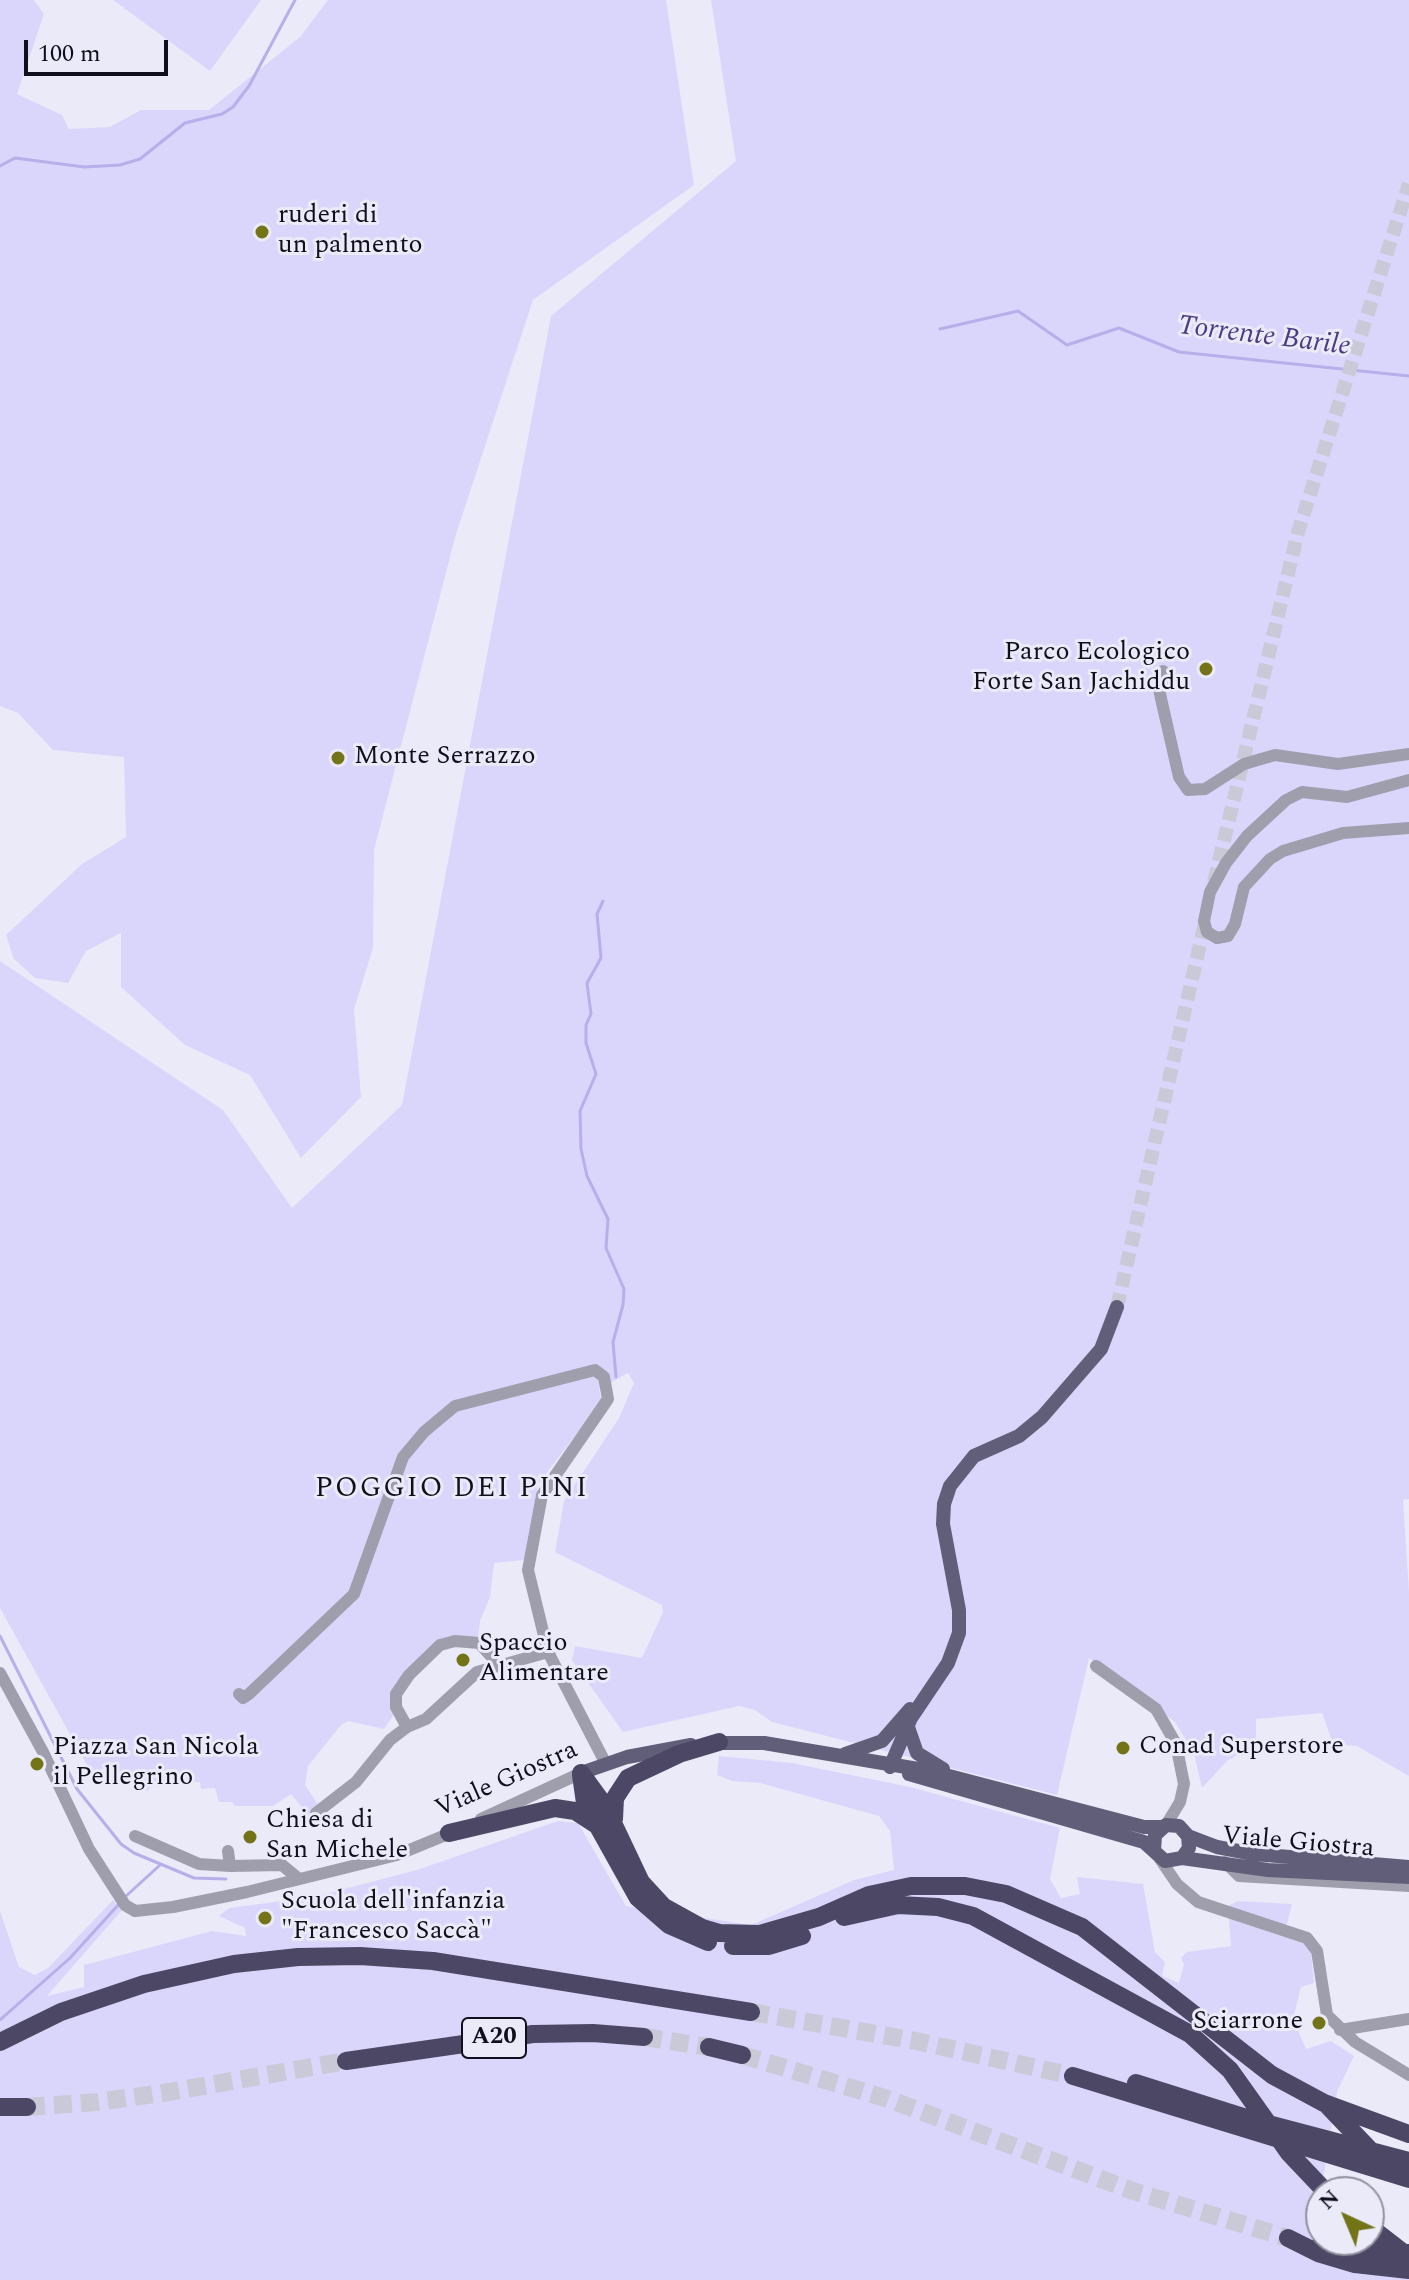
<!DOCTYPE html>
<html>
<head>
<meta charset="utf-8">
<style>
  body { margin:0 }
  #map { position:relative; width:1409px; height:2280px; overflow:hidden; background:#ebeaf9; font-family:Spectral,serif }
  canvas { display:block }
  .north { position:absolute; left:1305px; top:2176px; width:80px; height:80px; box-sizing:border-box; background:#ebeaf9; border:2px solid #9492a0; border-radius:50%; rotate:316deg; font-size:22px; font-weight:700; line-height:32px; text-align:center; color:#110f1b }
  .north::after { content:''; display:block; margin:auto; width:28px; height:36px; background:#737318; clip-path:polygon(50% 0,100% 100%,50% 72%,0 100%) }
  .scale { position:absolute; left:24px; top:40px; width:144px; height:36px; box-sizing:border-box; border:4px solid #110f1b; border-top:0; padding-left:10px; font-size:24px; line-height:28px; white-space:nowrap; color:#110f1b; -webkit-text-stroke:6px #ebeaf9; paint-order:stroke }
</style>
</head>
<body>
<div id="map">
<canvas width="1409" height="2280"></canvas>
<div class="north">N</div>
<div class="scale">100 m</div>
</div>
<script>
const ctx = document.querySelector('canvas').getContext('2d');
ctx.lineJoin = 'round';
function fillPath(path, color) {
  ctx.fillStyle = color;
  ctx.fill(path, 'evenodd');
}
function shape(rows) {
  const path = new Path2D();
  for (const r of rows) {
    path.moveTo(r[0], r[1]);
    for (let i = 2; i < r.length; i += 2) path.lineTo(r[i], r[i + 1]);
  }
  return path;
}
function trace(path, color, width, dash) {
  ctx.strokeStyle = color;
  ctx.lineWidth = width;
  ctx.lineCap = dash ? 'butt' : 'round';
  ctx.setLineDash(dash || []);
  ctx.stroke(path);
}
function drawText(font, color, halo, rows, align = 'center') {
  ctx.font = font + ' Spectral,serif';
  ctx.lineWidth = 6;
  ctx.setLineDash([]);
  ctx.textBaseline = 'middle';
  ctx.strokeStyle = halo;
  ctx.fillStyle = color;
  for (const [text, x, y, turn = 0] of rows) {
    ctx.save();
    ctx.translate(x, y);
    ctx.rotate((+turn || 0) * Math.PI / 180);
    ctx.textAlign = isNaN(turn) ? turn : align;
    if (halo) ctx.strokeText(text, 0, 0);
    ctx.fillText(text, 0, 0);
    ctx.restore();
  }
}
fillPath(shape([
  [0,0,34,0,44,14,17,94,62,115,69,129,110,127,141,110,209,110,300,37,328,0,666,0,694,185,533,300,456,534,374,850,373,948,354,1009,361,1097,301,1158,250,1075,185,1045,121,987,121,933,86,951,68,983,35,978,14,959,6,935,82,864,126,837,124,757,53,750,18,713,0,706],
  [113,0,261,0,210,71],
  [711,0,1409,0,1409,1499,1403,1500,1409,1592,1409,1776,1357,1746,1333,1744,1322,1713,1256,1719,1256,1744,1227,1761,1202,1788,1194,1753,1175,1722,1089,1658,1057,1795,772,1722,755,1710,739,1706,623,1732,572,1660,575,1646,642,1658,663,1612,662,1605,555,1552,564,1501,619,1418,634,1383,628,1373,599,1389,602,1401,538,1484,524,1560,494,1563,490,1597,480,1621,478,1639,452,1639,392,1700,393,1716,384,1729,348,1721,341,1725,308,1766,305,1785,319,1806,309,1816,291,1794,273,1806,235,1806,232,1802,219,1802,215,1788,201,1789,200,1782,164,1783,163,1787,150,1787,148,1791,131,1788,133,1780,117,1775,108,1766,92,1774,0,1608,0,961,223,1110,292,1208,402,1105,551,316,736,161],
  [719,1756,792,1763,910,1787,1060,1828,1050,1879,1061,1898,1080,1894,1077,1877,1143,1884,1155,1952,1165,1962,1162,1976,1179,1983,1184,1964,1181,1958,1187,1952,1231,1946,1228,1906,1238,1901,1292,1904,1284,1936,1303,1941,1311,1953,1314,1983,1301,1987,1293,2019,1306,2049,1331,2041,1354,2056,1337,2092,1321,2192,1321,2240,1369,2238,1409,2268,1409,2280,0,2280,0,1911,19,1967,35,1975,48,1968,113,1900,122,1910,47,1996,84,1987,84,1965,212,1931,246,1936,245,1928,219,1916,229,1908,313,1897,417,1870,558,1821,578,1823,626,1906,751,1925,854,1880,894,1870,890,1831,879,1816,760,1783,732,1781,717,1775]
]), '#dad6fb');
trace(shape([
  [0,166,15,158,84,167,120,165,140,159,185,123,222,114,233,107,249,86,295,0],
  [940,329,1018,311,1067,345,1119,328,1179,352,1409,376],
  [603,901,597,914,601,958,587,983,591,1014,586,1025,586,1043,596,1074,580,1111,581,1149,587,1176,608,1219,606,1248,624,1289,623,1305,613,1342,616,1377],
  [0,1636,77,1789,121,1844,134,1853,194,1878,226,1879],
  [125,1897,160,1865],
  [0,2020,70,1958,120,1903]
]), '#b5afea', 3);
trace(shape([
  [1214,882,1298,532,1409,184],
  [1117,1307,1206,918]
]), '#cac9d8', 14, [14, 7]);
trace(shape([
  [751,2012,916,2041,1073,2076],
  [644,2037,709,2047],
  [742,2055,888,2099,1133,2191,1288,2238],
  [27,2107,97,2102,169,2092,346,2061]
]), '#cac9d8', 18, [18, 9]);
trace(shape([
  [1163,671,1167,679,1159,689,1162,703,1179,777,1188,790,1205,789,1244,764,1275,755,1338,764,1409,754],
  [1409,780,1347,797,1302,792,1286,800,1247,836,1226,863,1210,892,1204,921,1207,932,1217,938,1228,936,1235,924,1244,887,1270,859,1283,851,1343,833,1409,828],
  [1096,1666,1156,1709,1176,1744,1184,1784,1180,1802,1166,1825],
  [0,1673,43,1752,89,1849,125,1905,135,1911,173,1907,247,1892,397,1855,453,1832],
  [239,1694,243,1698,249,1694,354,1594,403,1457,424,1432,455,1406,595,1370,604,1377,608,1399,542,1495,528,1570,548,1652,606,1764],
  [407,1727,396,1707,396,1694,409,1675,440,1645,455,1641,479,1643,499,1665],
  [316,1813,356,1782,390,1740,407,1727,426,1719,477,1672,548,1652],
  [481,1819,581,1773],
  [135,1836,199,1864,230,1866],
  [228,1851,230,1866,282,1865,299,1879],
  [1160,1859,1177,1884,1198,1902,1307,1938,1317,1951,1327,2015,1355,2042,1409,2075],
  [1225,1862,1239,1876,1409,1886],
  [1340,2030,1409,2019]
]), '#9f9ead', 12);
trace(shape([
  [908,1727,917,1753,943,1769],
  [712,1743,764,1743,930,1771,1144,1827,1162,1827],
  [845,1754,882,1741,910,1709],
  [890,1767,911,1718,948,1663,959,1633,959,1610,943,1524,944,1504,950,1486,974,1456,1019,1436,1042,1417,1101,1349,1117,1307],
  [581,1773,627,1757,691,1745],
  [909,1774,1144,1842,1165,1861,1182,1858,1189,1848,1188,1836,1179,1826,1166,1825,1155,1835,1154,1851],
  [1188,1836,1217,1847,1254,1854,1409,1867],
  [1182,1858,1268,1870,1409,1877]
]), '#605e78', 14);
trace(shape([
  [581,1773,605,1806,641,1882,664,1907,702,1928,719,1933,760,1934,819,1917,869,1895,911,1886,965,1886,1006,1894,1082,1927,1272,2075,1324,2103,1409,2134],
  [581,1775,585,1803,638,1898,669,1925,708,1942],
  [614,1819,615,1798,628,1778,679,1754,719,1742],
  [449,1833,555,1808,575,1811,595,1824],
  [844,1917,898,1905,938,1907,973,1916,1190,2034,1230,2070,1289,2153,1326,2192],
  [733,1946,769,1946,802,1936],
  [0,2042,61,2012,144,1984,234,1964,298,1957,360,1956,433,1961,751,2012],
  [709,2047,742,2055],
  [346,2061,533,2034,593,2033,644,2037],
  [1073,2076,1409,2179],
  [1136,2083,1253,2120,1409,2161],
  [1328,2106,1371,2151],
  [0,2107,27,2107],
  [1369,2226,1405,2254],
  [1288,2238,1318,2253,1355,2264,1409,2270],
  [1320,2245,1409,2253]
]), '#4b4765', 18);
for (const [x, y, r, color] of [
  [262,232,8,"#737318"],
  [1206,669,8,"#737318"],
  [338,758,8,"#737318"],
  [463,1660,8,"#737318"],
  [1123,1748,8,"#737318"],
  [37,1764,8,"#737318"],
  [250,1837,8,"#737318"],
  [265,1918,8,"#737318"],
  [1319,2023,8,"#737318"]
]) {
  const dot = new Path2D();
  dot.arc(x, y, r, 0, 2 * Math.PI);
  ctx.fillStyle = color;
  ctx.fill(dot);
  trace(dot, '#ebeaf9', 3);
}
for (const [x, y, w] of [
  [494,2038,64]
]) {
  const box = new Path2D();
  box.roundRect(x - w / 2, y - 20, w, 40, 6);
  ctx.fillStyle = '#ebeaf9';
  ctx.fill(box);
  trace(box, '#110f1b', 2);
}
drawText('bold 24px', '#110f1b', null, [
  ["A20",494,2038]
]);
drawText('26px', '#110f1b', '#ebeaf9', [
  ["ruderi di",278,217],
  ["un palmento",278,247],
  ["Parco Ecologico",1190,654,"right"],
  ["Forte San Jachiddu",1190,684,"right"],
  ["Monte Serrazzo",354,758],
  ["Spaccio",479,1645],
  ["Alimentare",479,1675],
  ["Conad Superstore",1139,1748],
  ["Piazza San Nicola",53,1749],
  ["il Pellegrino",53,1779],
  ["Chiesa di",266,1822],
  ["San Michele",266,1852],
  ["Scuola dell'infanzia",281,1903],
  ["\"Francesco Saccà\"",281,1933],
  ["Sciarrone",1303,2023,"right"]
], 'left');
drawText('26px', '#110f1b', '#ebeaf9', [
  ["Viale Giostra",507,1781,-24],
  ["Viale Giostra",1298,1844,5]
]);
drawText('italic 28px', '#4a3c83', '#ebeaf9', [
  ["Torrente Barile",1264,338,7]
]);
ctx.letterSpacing = '2px';
drawText('28px', '#110f1b', '#ebeaf9', [
  ["POGGIO DEI PINI",452,1491]
]);
ctx.letterSpacing = '0px';
</script>
</body>
</html>
